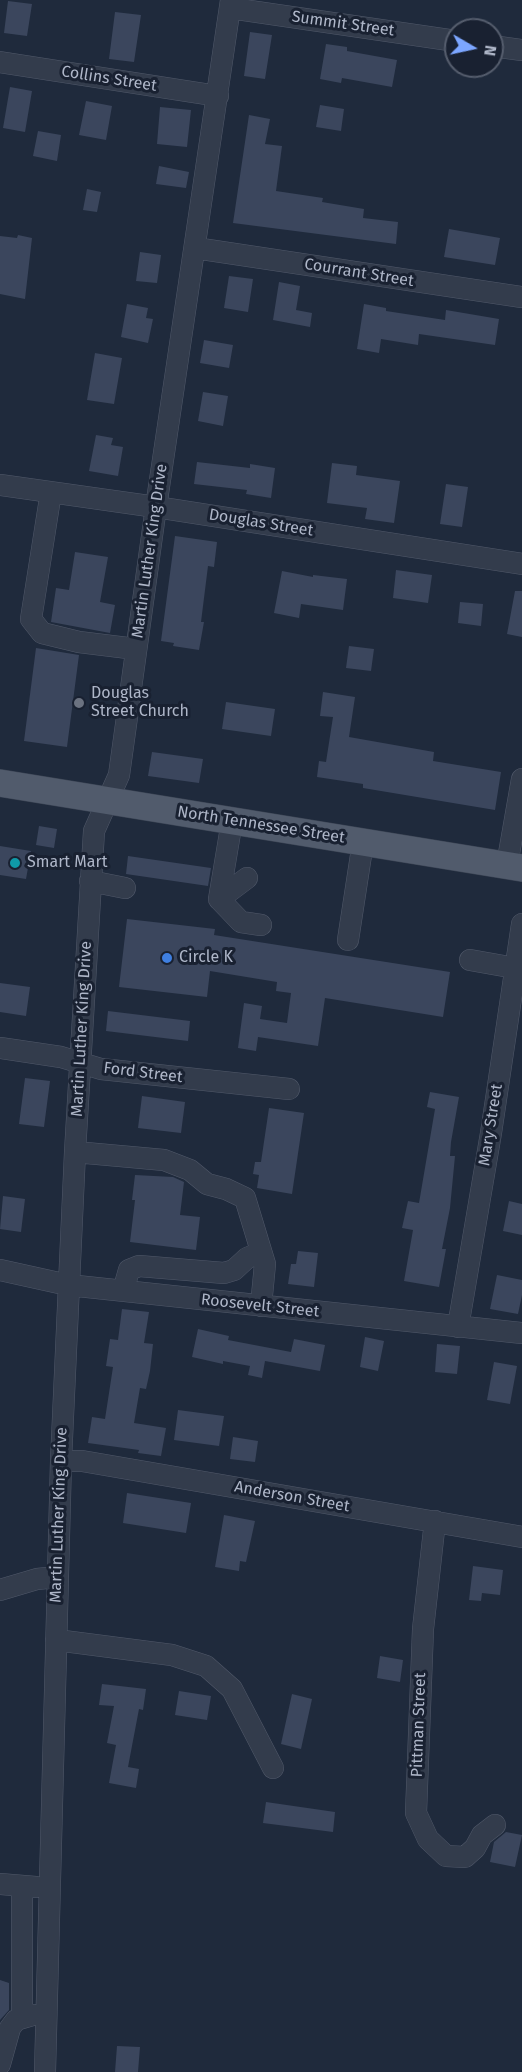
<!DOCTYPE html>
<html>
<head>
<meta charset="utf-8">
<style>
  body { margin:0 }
  #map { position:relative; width:522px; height:2072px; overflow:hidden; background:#1f2a3c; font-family:"Fira Sans",sans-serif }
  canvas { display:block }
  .north { position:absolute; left:444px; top:18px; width:60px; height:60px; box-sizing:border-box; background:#192131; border:2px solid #555d6d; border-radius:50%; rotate:99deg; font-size:16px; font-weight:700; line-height:24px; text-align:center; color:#aeb6c8 }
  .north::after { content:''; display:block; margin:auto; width:21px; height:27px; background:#7ca6ff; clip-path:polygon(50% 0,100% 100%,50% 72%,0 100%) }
</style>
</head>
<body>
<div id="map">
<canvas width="522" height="2072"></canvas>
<div class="north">N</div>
</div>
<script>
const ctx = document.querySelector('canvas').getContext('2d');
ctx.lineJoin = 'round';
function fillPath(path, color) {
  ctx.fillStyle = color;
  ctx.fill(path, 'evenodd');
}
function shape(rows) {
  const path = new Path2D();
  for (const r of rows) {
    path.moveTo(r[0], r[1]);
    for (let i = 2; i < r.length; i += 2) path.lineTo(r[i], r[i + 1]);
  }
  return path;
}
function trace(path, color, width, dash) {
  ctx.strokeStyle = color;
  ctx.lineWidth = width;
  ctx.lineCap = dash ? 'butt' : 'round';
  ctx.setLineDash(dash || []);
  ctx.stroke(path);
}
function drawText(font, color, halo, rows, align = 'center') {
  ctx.font = font + ' "Fira Sans",sans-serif';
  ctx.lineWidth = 6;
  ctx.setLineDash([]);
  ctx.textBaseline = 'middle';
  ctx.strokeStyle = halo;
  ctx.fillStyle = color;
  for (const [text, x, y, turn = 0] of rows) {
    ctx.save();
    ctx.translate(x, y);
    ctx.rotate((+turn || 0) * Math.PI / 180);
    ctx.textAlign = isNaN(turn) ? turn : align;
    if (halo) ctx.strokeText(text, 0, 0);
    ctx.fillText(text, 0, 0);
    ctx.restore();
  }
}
fillPath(shape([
  [8,1,32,4,27,36,4,33],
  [115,12,141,15,134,62,109,59],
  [250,32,272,35,265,79,244,76],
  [326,44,347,47,347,51,397,60,392,87,342,78,341,83,320,79],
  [10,87,32,91,25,132,3,128],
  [86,101,112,106,106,140,79,135],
  [320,105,344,109,341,131,316,127],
  [160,107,191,110,187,147,157,144],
  [249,115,270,119,265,144,282,146,276,191,323,198,322,202,364,209,363,218,398,222,396,244,233,223],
  [38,131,61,135,57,161,33,156],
  [159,166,189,172,186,188,156,184],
  [87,189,101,192,97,212,83,210],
  [449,229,500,238,495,265,444,257],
  [18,235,32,238,25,299,0,294,0,236,17,238],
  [140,252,161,255,157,283,136,281],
  [229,276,253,279,248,312,224,308],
  [279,282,300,286,296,310,312,313,310,327,273,320],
  [127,304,148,308,146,318,153,319,148,343,121,337],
  [364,304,386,308,386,311,445,320,446,310,499,319,495,345,419,334,418,345,381,339,379,353,357,349],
  [204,340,233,345,229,368,200,363],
  [95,353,122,358,114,404,87,400],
  [203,392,228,396,223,426,198,421],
  [96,435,113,438,111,445,123,447,118,476,89,471],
  [197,462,250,468,250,464,275,468,271,498,246,494,247,490,194,484],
  [332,463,357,466,356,475,400,481,394,523,365,519,367,508,327,503],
  [446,484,468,487,462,527,440,524],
  [175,536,217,542,214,567,208,566,201,622,204,622,199,650,173,646,174,643,161,641],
  [75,552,108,557,100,602,115,605,110,633,51,622,56,588,69,590],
  [396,570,432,575,428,603,393,598],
  [282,571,313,577,313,575,347,579,343,610,301,604,299,618,274,613],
  [515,591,522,591,522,637,507,634],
  [460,602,483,604,481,626,458,623],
  [349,646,374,649,371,671,346,668],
  [36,648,79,655,67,747,24,741],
  [323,692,355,697,349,737,434,752,433,761,501,772,495,810,363,788,363,784,317,777,319,761,326,762,333,717,320,716],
  [226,702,275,709,271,736,222,729],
  [152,752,203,759,199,783,148,776],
  [39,826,57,829,54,848,36,845],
  [0,846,31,851,26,879,0,875],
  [128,856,211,868,208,886,126,874],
  [127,919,215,929,214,935,450,972,443,1017,325,998,318,1046,258,1037,256,1051,238,1048,244,1003,262,1006,260,1019,287,1023,291,993,276,991,277,982,210,971,207,997,119,987],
  [0,983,30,987,26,1016,0,1012],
  [108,1011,190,1021,188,1041,106,1031],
  [25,1078,50,1081,44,1127,19,1124],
  [430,1092,459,1097,451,1142,450,1156,455,1156,450,1208,442,1249,446,1249,439,1287,404,1281,413,1230,402,1228,408,1201,419,1203,435,1109,427,1107],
  [142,1096,185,1102,181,1133,138,1128],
  [269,1108,304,1113,292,1194,257,1188,259,1175,253,1174,255,1162,261,1162],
  [135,1175,173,1177,184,1182,180,1215,200,1217,196,1250,130,1242,135,1200,132,1200],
  [3,1196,25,1199,21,1232,0,1229],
  [509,1201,522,1204,522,1235,503,1231],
  [298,1251,318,1253,314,1287,288,1284,291,1264,296,1264],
  [497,1275,522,1280,522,1295,518,1314,490,1309],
  [122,1309,149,1312,144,1343,153,1344,150,1371,146,1389,140,1388,134,1423,166,1428,161,1456,138,1453,139,1450,88,1443,92,1417,105,1419,113,1367,106,1366,110,1339,118,1340],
  [198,1329,229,1336,228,1340,291,1352,294,1339,325,1345,320,1371,265,1361,262,1378,248,1375,250,1366,223,1361,223,1364,192,1357],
  [365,1337,384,1341,378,1371,360,1367],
  [437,1344,460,1346,457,1374,435,1372],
  [494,1362,517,1366,510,1404,487,1400],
  [178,1410,224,1416,219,1446,174,1440],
  [233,1437,258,1441,255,1462,230,1459],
  [127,1493,191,1503,186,1533,123,1523],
  [224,1515,255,1521,246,1562,240,1561,239,1571,215,1567],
  [473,1566,503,1570,500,1595,482,1593,481,1601,469,1600],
  [380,1656,403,1660,400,1682,377,1678],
  [102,1684,146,1689,143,1710,139,1709,128,1767,139,1769,136,1788,109,1783,116,1745,107,1743,114,1706,99,1705],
  [179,1691,211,1696,207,1720,175,1715],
  [292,1694,312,1699,301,1749,281,1744],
  [266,1802,335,1812,333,1832,263,1823],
  [506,1832,522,1835,515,1867,490,1862,494,1842],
  [0,1980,9,1983,9,2010,0,2020],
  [117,2046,140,2047,138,2072,115,2072]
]), '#3b465d');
const minor = shape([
  [230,8,456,41],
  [492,46,522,50],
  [0,62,218,96],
  [195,248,522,297],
  [0,485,156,507,522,564],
  [51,492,31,619,42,633,79,642,136,649],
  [507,865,522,779],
  [90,881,125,888],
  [219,899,232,821],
  [219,899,241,922,261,925],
  [219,899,247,878],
  [348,940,363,842],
  [470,960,515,968],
  [0,1048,61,1057,101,1069,289,1089],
  [75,1152,164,1160,190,1170,207,1184,226,1189,245,1198,265,1264,261,1306],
  [0,1270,68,1285,522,1333],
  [123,1291,129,1270,139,1266,224,1273,234,1270,247,1258,261,1252],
  [458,1327,491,1133,522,924],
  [61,1461,82,1461,522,1537],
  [435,1521,423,1629,416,1813,428,1839,446,1856,465,1857,475,1848,482,1835,495,1825],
  [0,1590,37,1579,57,1577],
  [56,1640,172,1655,206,1666,232,1689,273,1768],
  [0,1884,36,1887],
  [22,2018,22,1886],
  [0,2064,10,2028,16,2020,33,2015],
  [45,2072,61,1461,75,1152,94,831,119,775,156,507,231,0]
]);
const major = shape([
  [0,783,522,868]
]);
trace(minor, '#51596a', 22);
trace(major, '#3c4555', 28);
trace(minor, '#333c4c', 21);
trace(major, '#515b6c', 27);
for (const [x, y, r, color] of [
  [79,703,6,"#6b7280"],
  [15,863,6,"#0f9aa8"],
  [167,958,6,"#3f7fe0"]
]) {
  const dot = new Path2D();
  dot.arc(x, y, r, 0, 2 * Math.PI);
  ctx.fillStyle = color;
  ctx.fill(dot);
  trace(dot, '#192131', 2);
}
drawText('16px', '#aeb6c8', '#192131', [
  ["Summit Street",343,24,8],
  ["Collins Street",109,79,9],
  ["Courrant Street",359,273,9],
  ["Douglas Street",261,523,9],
  ["Martin Luther King Drive",150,551,-82],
  ["North Tennessee Street",261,825,9],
  ["Martin Luther King Drive",82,1029,-87],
  ["Ford Street",143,1073,7],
  ["Mary Street",491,1125,-81],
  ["Roosevelt Street",260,1306,6],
  ["Anderson Street",292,1497,10],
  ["Martin Luther King Drive",59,1515,-88],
  ["Pittman Street",419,1725,-88]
]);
drawText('16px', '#aeb6c8', '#192131', [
  ["Douglas",91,694],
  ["Street Church",91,712],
  ["Smart Mart",27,863],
  ["Circle K",179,958]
], 'left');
</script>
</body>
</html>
